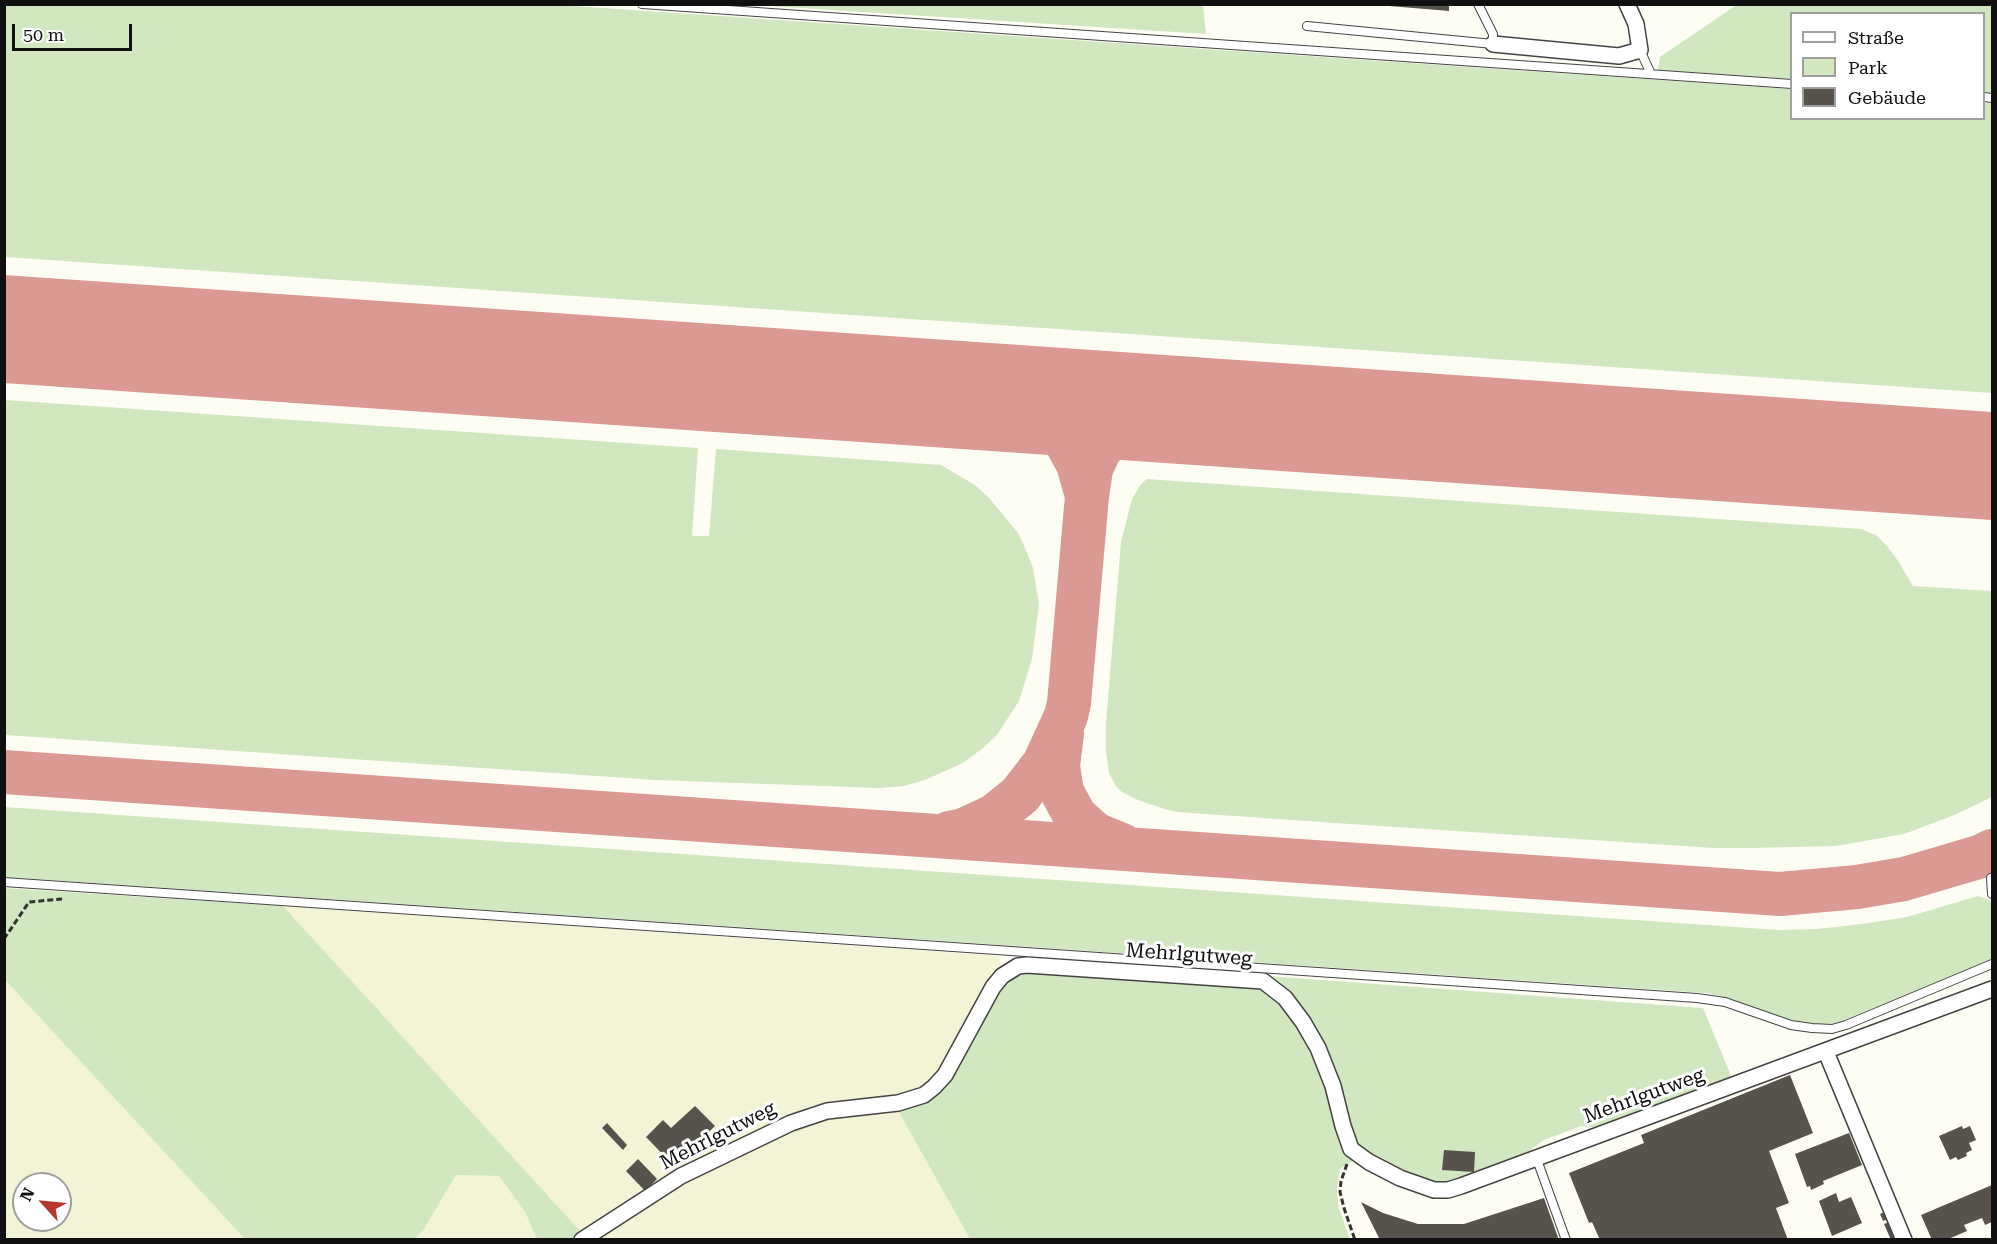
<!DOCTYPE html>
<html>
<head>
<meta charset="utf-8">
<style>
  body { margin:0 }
  #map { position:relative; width:1997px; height:1244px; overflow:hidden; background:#fefdf4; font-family:"Roboto Serif",serif }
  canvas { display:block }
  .frame { position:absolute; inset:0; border:6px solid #101010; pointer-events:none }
  .legend { position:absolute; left:1790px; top:12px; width:195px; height:108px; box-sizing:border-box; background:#fff; border:2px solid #9f9f9f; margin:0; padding:8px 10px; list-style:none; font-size:18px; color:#101010 }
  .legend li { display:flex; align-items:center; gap:12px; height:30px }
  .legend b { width:30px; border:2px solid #9f9f9f }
  .north { position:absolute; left:12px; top:1172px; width:60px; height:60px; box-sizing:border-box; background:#fff; border:2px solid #9f9f9f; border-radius:50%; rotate:297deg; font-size:16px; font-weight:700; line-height:24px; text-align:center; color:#101010 }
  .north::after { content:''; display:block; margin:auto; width:21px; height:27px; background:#b63632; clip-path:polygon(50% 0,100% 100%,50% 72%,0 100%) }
  .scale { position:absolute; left:12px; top:24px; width:120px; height:27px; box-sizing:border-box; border:3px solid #101010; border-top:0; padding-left:8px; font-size:18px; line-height:21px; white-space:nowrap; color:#101010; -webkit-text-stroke:4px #fff; paint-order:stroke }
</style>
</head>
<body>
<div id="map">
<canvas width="1997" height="1244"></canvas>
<div class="frame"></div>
<ul class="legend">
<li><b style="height:8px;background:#fff"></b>Straße</li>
<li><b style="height:16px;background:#d1e7bf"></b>Park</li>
<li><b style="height:16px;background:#58524d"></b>Gebäude</li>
</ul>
<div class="north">N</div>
<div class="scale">50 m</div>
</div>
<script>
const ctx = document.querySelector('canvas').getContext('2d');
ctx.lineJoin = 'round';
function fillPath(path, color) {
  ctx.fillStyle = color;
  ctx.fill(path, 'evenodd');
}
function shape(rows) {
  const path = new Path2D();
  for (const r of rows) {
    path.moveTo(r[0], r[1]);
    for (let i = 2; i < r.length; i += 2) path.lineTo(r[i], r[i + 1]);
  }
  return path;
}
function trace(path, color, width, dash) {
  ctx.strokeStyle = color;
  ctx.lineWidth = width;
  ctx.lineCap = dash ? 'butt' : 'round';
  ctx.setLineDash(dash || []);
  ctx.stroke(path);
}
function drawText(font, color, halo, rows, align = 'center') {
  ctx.font = font + ' "Roboto Serif",serif';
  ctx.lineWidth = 6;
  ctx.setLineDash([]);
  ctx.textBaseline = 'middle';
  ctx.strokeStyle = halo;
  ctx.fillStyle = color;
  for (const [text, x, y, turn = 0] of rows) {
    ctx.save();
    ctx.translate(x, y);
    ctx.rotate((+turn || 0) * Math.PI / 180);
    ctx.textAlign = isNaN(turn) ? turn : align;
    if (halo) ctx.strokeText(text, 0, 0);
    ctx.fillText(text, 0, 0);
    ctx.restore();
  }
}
fillPath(shape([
  [283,906,999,956,1002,970,944,1066,920,1091,900,1098,828,1107,583,1234],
  [5,980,245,1239,5,1239],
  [24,1184,60,1184,60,1220,24,1220],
  [896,1107,970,1239,591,1240,681,1181,819,1116],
  [456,1175,499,1176,525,1212,537,1239,415,1240,424,1229]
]), '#f3f3d5');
fillPath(shape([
  [1738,4,1992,5,1992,93,1984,92,1984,14,1792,14,1791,79,1658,70,1660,57],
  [4,5,559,5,1791,89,1792,118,1984,118,1984,103,1992,103,1992,393,5,257],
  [754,5,1203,5,1206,34],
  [5,400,698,448,692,536,709,536,716,449,941,465,975,485,989,498,1018,533,1026,550,1033,568,1039,604,1032,659,1019,701,997,735,983,748,963,763,925,780,904,786,879,788,655,780,5,735],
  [1147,479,1861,529,1876,535,1888,547,1898,561,1913,586,1992,591,1992,797,1952,816,1904,834,1836,846,1750,848,1714,848,1350,824,1177,812,1164,809,1138,800,1122,792,1116,786,1109,773,1106,751,1106,723,1121,542,1132,499,1141,484],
  [4,807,1779,930,1817,929,1862,924,1907,917,1978,896,1990,900,1992,906,1992,961,1842,1021,1829,1024,1806,1023,1792,1020,1725,997,1706,993,5,877],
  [4,888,283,906,583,1234,591,1239,537,1239,525,1212,499,1176,456,1175,424,1229,415,1239,245,1239,5,980],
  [1019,970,1267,976,1703,1008,1732,1078,1594,1127,1581,1126,1544,1140,1525,1154,1449,1183,1432,1182,1393,1168,1366,1153,1340,1169,1337,1190,1338,1205,1350,1240,970,1239,896,1107,929,1098,990,998]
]), '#d1e7bf');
trace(shape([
  [997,396,1026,404,1049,420,1065,440,1078,464,1087,496],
  [1062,733,1058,766,1062,792,1075,816,1095,834,1122,845],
  [4,772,1780,894,1857,887,1904,879,1982,856,1992,851],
  [949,833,964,830,994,816,1020,795,1044,764,1066,716,1069,703,1087,496,1091,469,1099,451,1117,430,1156,407]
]), '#da9a93', 44);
trace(shape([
  [4,329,1992,466]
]), '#da9a93', 108);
fillPath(shape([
  [1390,4,1449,4,1449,11,1389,6],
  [1790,1075,1813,1133,1769,1151,1789,1203,1776,1208,1788,1240,1600,1240,1592,1222,1589,1223,1569,1173,1644,1143,1641,1135],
  [695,1106,715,1126,674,1166,646,1137,663,1120,671,1128],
  [607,1123,627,1145,623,1150,602,1128],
  [1962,1126,1963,1129,1970,1126,1976,1140,1969,1143,1972,1150,1966,1153,1967,1156,1958,1160,1956,1157,1950,1160,1939,1136],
  [1849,1133,1862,1165,1823,1181,1824,1184,1811,1190,1810,1186,1807,1187,1795,1154],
  [1444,1150,1475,1152,1474,1172,1442,1170],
  [638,1159,657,1179,645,1191,626,1171],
  [1992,1185,1992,1222,1985,1225,1982,1218,1964,1225,1967,1231,1946,1240,1932,1240,1921,1215],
  [1836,1193,1839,1202,1851,1197,1862,1223,1832,1236,1819,1201],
  [1544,1198,1559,1240,1380,1240,1361,1202,1383,1213,1418,1224,1464,1224],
  [1889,1210,1892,1217,1883,1221,1880,1214],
  [1894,1220,1901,1236,1891,1240,1884,1224]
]), '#58524d');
const lane = shape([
  [642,4,1792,84],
  [1307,26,1493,44,1493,34,1478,4],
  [1640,50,1651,74],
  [1984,97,1992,98],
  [1991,878,1992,894],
  [4,882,1697,998,1725,1002,1791,1025,1812,1028,1832,1029,1846,1025,1992,964],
  [1536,1157,1566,1240]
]);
const street = shape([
  [1493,44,1619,56,1640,50,1636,24,1627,4],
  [1826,1052,1904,1240],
  [582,1240,681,1176,791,1123,827,1111,898,1103,924,1095,934,1087,945,1075,993,987,1002,976,1018,966,1027,965,1263,981,1285,998,1303,1022,1318,1048,1333,1086,1343,1126,1351,1149,1369,1162,1400,1178,1434,1190,1448,1190,1461,1186,1992,989]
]);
trace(lane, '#434343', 10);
trace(street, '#434343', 18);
trace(shape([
  [4,939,29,902,62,899],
  [1347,1164,1341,1181,1340,1192,1344,1208,1355,1240]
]), '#323232', 3, [6, 3]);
trace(lane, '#fff', 8);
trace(street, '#fff', 15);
drawText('20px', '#101010', '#fff', [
  ["Mehrlgutweg",1189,955,4],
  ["Mehrlgutweg",1644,1096,-20],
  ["Mehrlgutweg",718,1136,-27]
]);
</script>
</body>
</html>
